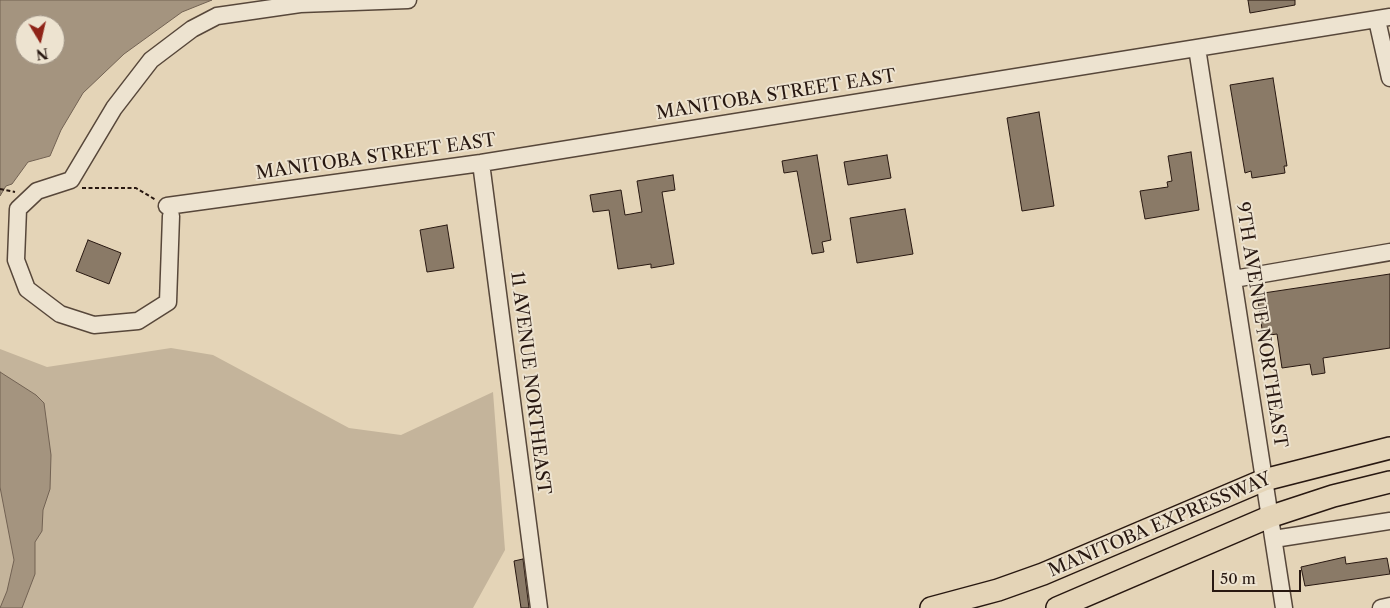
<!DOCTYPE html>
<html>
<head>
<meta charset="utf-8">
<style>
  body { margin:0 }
  #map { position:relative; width:1390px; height:608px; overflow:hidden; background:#e4d4b7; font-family:"Libre Caslon Text",serif }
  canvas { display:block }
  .north { position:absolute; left:15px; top:15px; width:50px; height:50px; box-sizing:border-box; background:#ede3d0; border:1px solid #9e9284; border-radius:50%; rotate:171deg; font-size:14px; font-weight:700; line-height:20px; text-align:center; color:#281811 }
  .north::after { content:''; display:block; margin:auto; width:18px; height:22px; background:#8f2418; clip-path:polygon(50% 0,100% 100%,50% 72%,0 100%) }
  .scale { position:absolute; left:1212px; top:570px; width:89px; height:22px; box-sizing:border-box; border:2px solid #281811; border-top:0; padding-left:6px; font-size:15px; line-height:18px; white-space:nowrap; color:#281811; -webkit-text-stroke:4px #ede3d0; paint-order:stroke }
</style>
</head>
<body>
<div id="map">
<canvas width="1390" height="608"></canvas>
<div class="north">N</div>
<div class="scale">50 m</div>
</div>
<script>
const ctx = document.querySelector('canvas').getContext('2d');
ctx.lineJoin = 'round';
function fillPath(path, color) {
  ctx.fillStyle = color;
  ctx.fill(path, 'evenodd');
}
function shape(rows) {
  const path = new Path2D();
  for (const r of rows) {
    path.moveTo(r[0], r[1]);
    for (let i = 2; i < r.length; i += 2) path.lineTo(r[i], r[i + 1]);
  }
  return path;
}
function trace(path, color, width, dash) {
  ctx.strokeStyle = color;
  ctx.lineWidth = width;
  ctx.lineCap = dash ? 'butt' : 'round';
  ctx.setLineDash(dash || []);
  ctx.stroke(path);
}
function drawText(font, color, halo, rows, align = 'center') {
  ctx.font = font + ' "Libre Caslon Text",serif';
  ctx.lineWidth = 4;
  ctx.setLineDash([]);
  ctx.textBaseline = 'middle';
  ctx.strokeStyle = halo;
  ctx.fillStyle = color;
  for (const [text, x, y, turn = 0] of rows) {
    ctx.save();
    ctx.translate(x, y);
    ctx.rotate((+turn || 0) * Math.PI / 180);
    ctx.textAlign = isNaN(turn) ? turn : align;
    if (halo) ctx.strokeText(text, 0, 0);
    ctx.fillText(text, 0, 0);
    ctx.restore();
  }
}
fillPath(shape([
  [171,348,213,355,349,428,401,435,493,392,505,550,473,608,0,608,0,349,47,367]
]), '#c4b49b');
const water = shape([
  [0,0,212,0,182,12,124,54,83,93,61,130,50,156,28,162,12,184,6,186,0,196,0,0],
  [25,25,55,25,55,55,25,55,25,25],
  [0,372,36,395,44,403,51,455,50,489,43,510,42,531,35,542,35,574,22,608,0,608,7,591,14,560,0,487,0,372]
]);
fillPath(water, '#a4947f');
trace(water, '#726253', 1);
const building = shape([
  [1248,0,1295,0,1295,5,1250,13,1248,0],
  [1273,78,1287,166,1284,166,1285,173,1252,178,1251,171,1245,173,1230,85,1273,78],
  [1039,112,1054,206,1022,211,1007,118,1039,112],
  [1191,152,1199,210,1145,219,1140,191,1168,187,1167,182,1172,181,1168,156,1191,152],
  [817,155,831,240,822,242,824,252,812,254,797,171,784,173,782,161,817,155],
  [887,155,891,178,848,185,844,162,887,155],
  [673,175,675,190,662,192,674,264,651,268,651,264,618,269,609,210,593,212,590,195,621,190,625,215,642,212,637,181,673,175],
  [905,209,913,254,857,263,850,218,905,209],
  [447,225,454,268,427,272,420,230,447,225],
  [88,240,121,253,109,284,76,271,88,240],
  [1390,274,1390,348,1323,358,1325,373,1312,375,1310,364,1282,368,1277,334,1263,336,1257,294,1390,274],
  [1345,557,1346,564,1387,558,1390,574,1305,586,1301,567,1345,557],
  [523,559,529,608,521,608,514,561,523,559]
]);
fillPath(building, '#8a7a67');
trace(building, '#281811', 1);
const minor = shape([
  [1377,20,1390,78],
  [1197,48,1284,608],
  [481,163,539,608],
  [167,206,481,163,1390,17],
  [171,216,168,302,138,321,94,325,60,314,27,289,16,260,18,209,37,191,71,180,114,108,151,60,192,29,217,16,300,4,408,0],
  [1234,279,1390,252],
  [1274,539,1390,521],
  [1381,608,1390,606]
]);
const major = shape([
  [931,608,998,590,1043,574,1264,480,1390,448],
  [1057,608,1269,517,1333,496,1390,482]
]);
trace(minor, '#57473a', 19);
trace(major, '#281811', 24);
trace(shape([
  [82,188,136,188,156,200],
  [0,189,15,192]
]), '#281811', 2, [4, 2.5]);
trace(minor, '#ede3d0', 16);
trace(major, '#e4d4b7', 21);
drawText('18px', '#281811', '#ede3d0', [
  ["MANITOBA STREET EAST",776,95,-9],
  ["MANITOBA STREET EAST",376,157,-8],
  ["9TH AVENUE NORTHEAST",1261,325,81],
  ["11 AVENUE NORTHEAST",530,383,83],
  ["MANITOBA EXPRESSWAY",1160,525,-23]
]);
</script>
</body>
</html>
